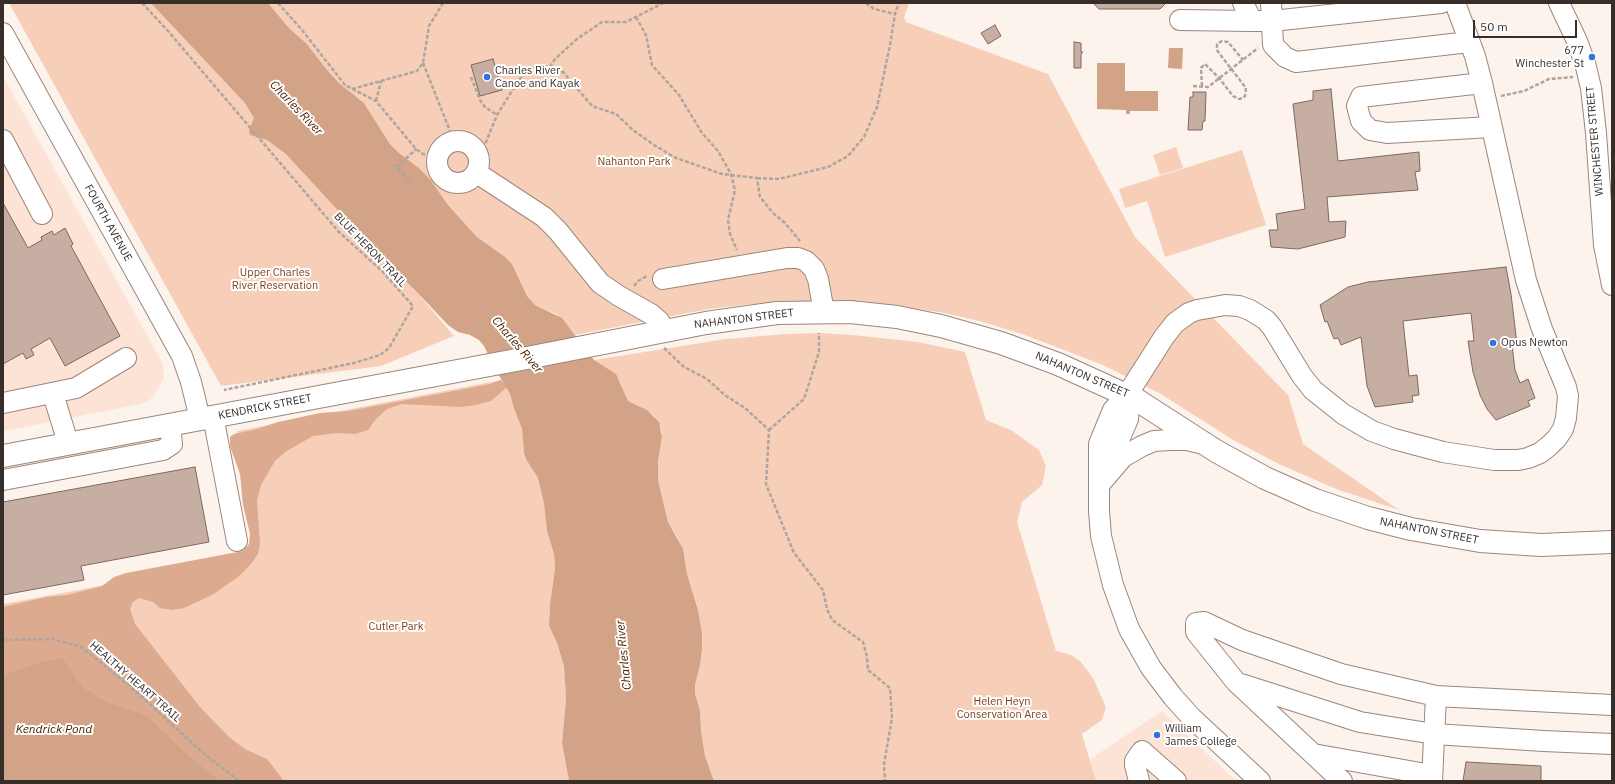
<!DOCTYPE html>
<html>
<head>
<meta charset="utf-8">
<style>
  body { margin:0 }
  #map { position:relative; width:1615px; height:784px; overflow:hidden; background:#fdf3ed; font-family:"IBM Plex Sans",sans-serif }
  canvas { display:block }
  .frame { position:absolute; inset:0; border:4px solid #372e29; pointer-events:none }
  .scale { position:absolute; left:1473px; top:20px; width:104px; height:18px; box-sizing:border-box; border:2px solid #372e29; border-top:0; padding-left:5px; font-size:12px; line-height:14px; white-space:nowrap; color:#372e29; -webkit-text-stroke:3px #fff; paint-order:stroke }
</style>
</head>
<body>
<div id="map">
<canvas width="1615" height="784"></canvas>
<div class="frame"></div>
<div class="scale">50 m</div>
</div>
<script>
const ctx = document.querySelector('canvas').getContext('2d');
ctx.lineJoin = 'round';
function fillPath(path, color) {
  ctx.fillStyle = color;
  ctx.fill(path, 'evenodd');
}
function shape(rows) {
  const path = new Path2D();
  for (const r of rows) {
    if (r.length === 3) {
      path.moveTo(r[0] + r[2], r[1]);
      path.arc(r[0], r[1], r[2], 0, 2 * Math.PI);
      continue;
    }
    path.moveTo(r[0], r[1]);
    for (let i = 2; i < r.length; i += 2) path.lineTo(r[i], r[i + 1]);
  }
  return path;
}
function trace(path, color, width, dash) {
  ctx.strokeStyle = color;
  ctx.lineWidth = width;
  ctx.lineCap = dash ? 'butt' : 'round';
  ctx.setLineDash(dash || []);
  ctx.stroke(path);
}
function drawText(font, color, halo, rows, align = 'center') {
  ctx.font = font + ' "IBM Plex Sans",sans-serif';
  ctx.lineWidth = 4;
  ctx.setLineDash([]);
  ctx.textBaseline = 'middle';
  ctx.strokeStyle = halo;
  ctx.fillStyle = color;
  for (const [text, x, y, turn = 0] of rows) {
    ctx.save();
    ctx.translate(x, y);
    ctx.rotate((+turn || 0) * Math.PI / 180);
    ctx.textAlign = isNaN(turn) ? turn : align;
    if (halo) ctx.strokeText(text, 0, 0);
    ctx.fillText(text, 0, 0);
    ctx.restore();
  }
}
fillPath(shape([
  [3,76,163,364,164,378,160,386,150,400,141,404,3,431],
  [1162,711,1236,781,1096,781,1089,760]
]), '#fce3d5');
fillPath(shape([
  [9,3,168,3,366,232,454,336,381,366,221,386],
  [268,3,909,3,904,17,906,22,1048,74,1135,237,1288,395,1303,444,1399,510,1336,489,1279,464,1235,441,1159,393,1103,365,1025,335,983,322,945,313,890,305,846,302,752,304,709,309,575,335,571,329,556,314,535,305,527,296,512,264,477,237,448,205,430,179,419,168,399,153,390,144,364,103,339,83,328,71,306,43,289,28],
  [1176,147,1183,168,1160,175,1153,155],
  [1242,150,1266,225,1165,257,1147,201,1125,208,1119,189],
  [819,333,853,335,918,342,965,352,986,420,1011,430,1039,450,1046,466,1042,485,1022,502,1017,522,1056,651,1071,655,1080,661,1093,678,1106,707,1102,720,1082,734,1096,781,714,781,705,756,701,731,700,711,695,693,695,685,700,665,702,650,702,633,698,610,687,574,685,561,678,539,668,522,658,480,658,461,662,437,661,429,654,416,641,407,628,401,625,395,619,380,594,360,726,339,785,334],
  [501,380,510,394,522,429,524,453,527,461,538,478,541,489,545,503,547,531,554,554,555,568,550,605,549,626,557,643,564,666,566,698,562,743,569,781,3,781,3,604,256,557,259,548,237,431]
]), '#f7cfb9');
fillPath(shape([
  [501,380,507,387,491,401,476,405,460,407,402,404,387,409,376,419,368,430,355,434,337,433,313,436,285,452,275,461,261,485,257,500,260,545,258,554,251,564,238,577,212,595,184,608,172,610,160,608,153,602,139,598,133,602,130,609,135,624,200,707,229,737,245,749,267,759,284,781,221,781,194,760,146,715,106,701,83,687,63,658,3,675,3,607,46,597,67,595,102,586,114,577,126,573,243,551,249,544,250,534,243,505,240,474,230,446,230,437,234,434,257,429,278,422,320,413,348,411,380,405,490,384]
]), '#dbaa8f');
fillPath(shape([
  [151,3,268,3,289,28,306,43,328,71,339,83,364,103,390,144,399,153,419,168,430,179,448,205,477,237,505,257,512,264,527,296,535,305,562,318,594,360,616,374,628,401,647,410,659,422,662,437,658,461,658,480,668,522,683,549,687,574,698,610,702,633,702,650,700,665,695,685,695,693,700,711,701,731,705,756,714,781,569,781,562,743,566,698,564,666,557,643,549,626,550,605,555,568,554,554,547,531,544,503,538,478,527,461,524,453,522,429,514,408,510,394,497,372,484,346,479,340,470,335,458,332,448,325,414,289,382,258,286,154,267,140,250,135,249,131,254,118,245,103],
  [1169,48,1183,48,1182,69,1168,68],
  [1097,63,1125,63,1125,91,1158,91,1158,111,1130,111,1130,114,1126,114,1126,110,1097,109],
  [63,658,83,687,106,701,146,715,194,760,221,781,3,781,3,675,42,662]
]), '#d3a387');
const building = shape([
  [1093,3,1166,3,1160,9,1099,9,1093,3],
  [995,25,1001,36,988,44,981,33,995,25],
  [1074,42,1081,43,1081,52,1083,52,1081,54,1081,68,1074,68,1074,42],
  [493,59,502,90,480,96,471,65,493,59],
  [1331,89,1338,161,1419,152,1420,171,1415,172,1418,190,1327,197,1329,222,1346,221,1345,237,1298,249,1271,247,1269,230,1278,230,1276,214,1305,209,1293,104,1313,100,1313,91,1331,89],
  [1193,92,1206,92,1205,121,1203,121,1202,130,1188,130,1190,97,1193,97,1193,92],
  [3,203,28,248,42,240,41,237,52,231,54,235,65,228,73,244,71,246,120,336,65,366,50,338,31,349,34,355,26,359,23,353,3,364,3,203],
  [1506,267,1511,294,1517,344,1512,345,1515,370,1520,383,1528,379,1535,398,1528,401,1530,406,1496,420,1487,409,1480,395,1473,372,1468,341,1474,341,1471,313,1403,321,1409,376,1417,375,1419,395,1412,396,1413,402,1375,407,1367,386,1361,337,1341,345,1338,338,1334,339,1327,321,1325,322,1320,305,1348,287,1368,282,1506,267],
  [195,467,209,542,81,566,84,580,3,595,3,502,195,467],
  [1466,762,1541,766,1541,781,1463,781,1466,762]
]);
fillPath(building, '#c6afa2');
trace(building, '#7e695d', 1);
const minor = shape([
  [1243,3,1252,21,1272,21,1441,3],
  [1271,3,1273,45,1285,57,1296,62,1469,42],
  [1559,3,1577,41,1585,63,1591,88,1596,133,1604,245,1612,285],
  [1180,20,1252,21],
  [3,33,182,356,191,382,200,419],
  [1482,83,1361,97,1357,106,1361,121,1370,130,1387,133,1491,127],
  [3,140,42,214],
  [458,162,21],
  [477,173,544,217,558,231,600,283,619,296,651,314,659,321,665,331],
  [663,279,787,258,798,258,806,261,814,269,818,279,824,312],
  [53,394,65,433,66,444],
  [3,403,76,388,126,358],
  [213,416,237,541],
  [1107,468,1128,419,1129,407,1127,395],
  [3,480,163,450,172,444,170,424],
  [1099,485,1123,457,1142,446,1154,441,1170,440,1187,440,1204,444],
  [1241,684,1360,722,1434,734,1544,741,1612,744],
  [1313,754,1432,775],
  [1139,781,1135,765,1135,761,1142,751,1176,781],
  [1260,781,1191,717,1173,697,1151,668,1129,629,1113,585,1101,536,1099,511,1099,444,1113,410,1127,395,1164,337,1175,323,1189,313,1197,310,1225,305,1239,306,1250,310,1266,320,1272,327,1302,376,1313,390,1343,414,1372,431,1394,439,1443,452,1494,460,1518,460,1528,458,1540,453,1549,446,1557,438,1563,429,1566,418,1568,396,1566,387,1542,329,1526,280,1482,83,1475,56,1455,3],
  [1342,781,1236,682,1196,632,1196,623,1204,622,1242,640,1341,674,1436,696,1612,705],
  [1432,781,1436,696]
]);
const major = shape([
  [3,456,527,358,706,323,777,313,850,312,897,317,941,326,1001,343,1058,364,1137,400,1216,451,1265,478,1315,500,1368,518,1411,529,1480,541,1541,545,1612,542]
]);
trace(minor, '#9c867a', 22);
trace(major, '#9c867a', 24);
trace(shape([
  [142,3,168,31,338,231,383,272,413,306,389,348,380,355,354,363,224,390],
  [278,3,302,30,345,85,376,101,416,149,423,154,438,157],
  [866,3,874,9,895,14],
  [636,17,646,35,652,65,679,95,702,133,718,151,731,174,735,190,728,220,730,234,737,250],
  [423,63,454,141],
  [550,67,555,59,577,39,602,22,626,22,663,3],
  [471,77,480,100,485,107,497,115],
  [1193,86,1208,87,1258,48],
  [1202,86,1201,68,1205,64,1219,78,1233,96,1239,99,1243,98,1245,96,1246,88,1219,53,1217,50,1217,44,1222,41,1228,42,1243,60],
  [352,89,417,71,423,63,429,26,443,3],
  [1501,96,1524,91,1549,79,1573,77],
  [376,101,381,81],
  [477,152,486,142,497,115,518,81,525,74,538,66,550,67,563,72,592,106,616,114,633,130,654,145,676,158,722,174,757,178,760,197,773,213,785,223,800,241],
  [394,164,411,182],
  [397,167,416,149],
  [757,178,779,179,828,167,848,156,864,137,877,107,890,45,895,14,899,3],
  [634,286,638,281,647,276],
  [664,348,684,367,707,379,726,396,745,408,769,430,766,484,794,553,823,590,827,609,832,620,863,642,867,657,868,670,890,688,892,718,884,764,885,781],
  [769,430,804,399,819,352,819,333],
  [3,640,53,639,81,647,130,686,203,753,239,781]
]), '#aea59f', 2.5, [4, 2]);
trace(minor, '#fff', 20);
trace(major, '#fff', 22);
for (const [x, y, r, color] of [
  [1592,57,4,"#3472e0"],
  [487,77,4,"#3472e0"],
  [1493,343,4,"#3472e0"],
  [1157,735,4,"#3472e0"]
]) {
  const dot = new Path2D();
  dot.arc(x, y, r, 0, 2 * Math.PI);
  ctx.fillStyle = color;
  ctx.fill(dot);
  trace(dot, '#fff', 1.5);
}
drawText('11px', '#372e29', '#fff', [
  ["677",1584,51,"right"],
  ["Winchester St",1584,64,"right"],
  ["Charles River",495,71],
  ["Canoe and Kayak",495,84],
  ["Opus Newton",1501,343],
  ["William",1165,729],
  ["James College",1165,742]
], 'left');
drawText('11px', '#372e29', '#fff', [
  ["WINCHESTER STREET",1595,141,-95],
  ["FOURTH AVENUE",108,223,61],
  ["BLUE HERON TRAIL",370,250,46],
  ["NAHANTON STREET",744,319,-7],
  ["NAHANTON STREET",1082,375,23],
  ["KENDRICK STREET",265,407,-11],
  ["NAHANTON STREET",1429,531,11],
  ["HEALTHY HEART TRAIL",135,682,41]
]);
drawText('11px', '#7e4119', '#fff', [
  ["Nahanton Park",634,162],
  ["Upper Charles",275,273],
  ["River Reservation",275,286],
  ["Cutler Park",396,627],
  ["Helen Heyn",1002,702],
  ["Conservation Area",1002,715]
]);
drawText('italic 12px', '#4d2101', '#fff', [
  ["Charles River",296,108,46],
  ["Charles River",517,345,49],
  ["Charles River",624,655,-96],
  ["Kendrick Pond",54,730]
]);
</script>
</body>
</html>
